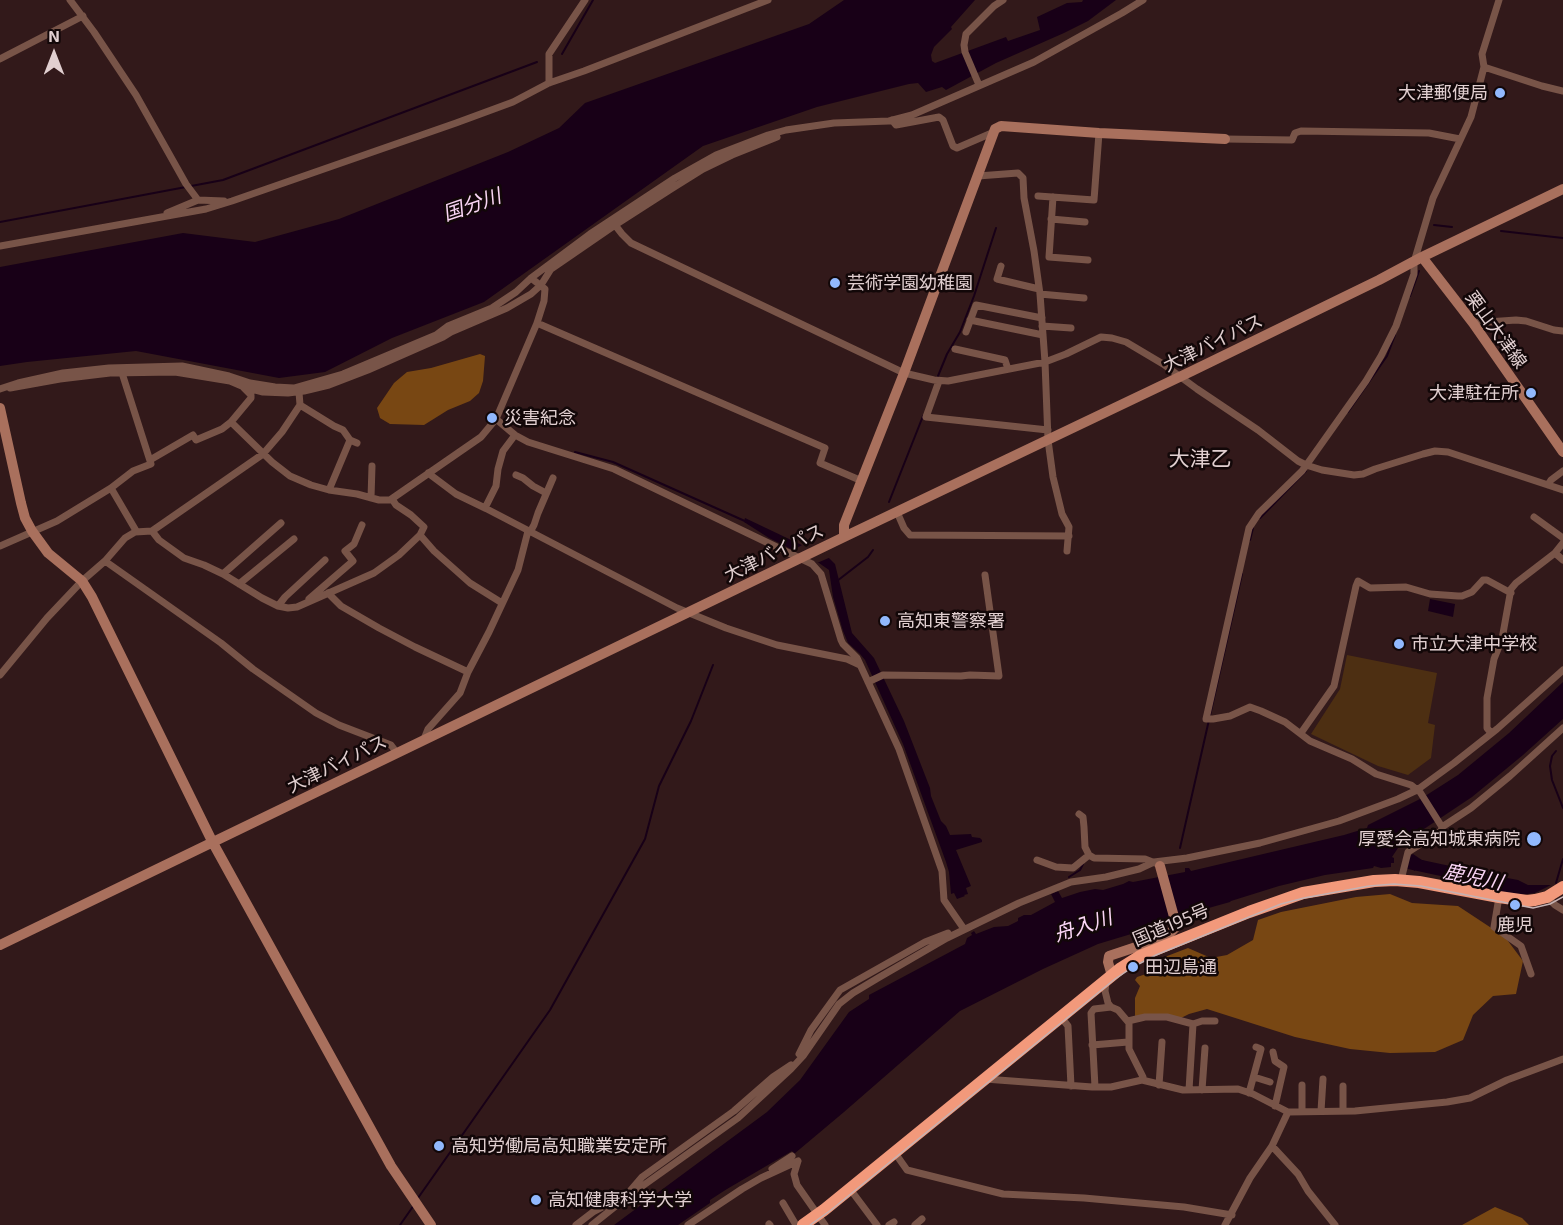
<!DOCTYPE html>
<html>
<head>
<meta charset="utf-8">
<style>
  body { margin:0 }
  #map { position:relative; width:1563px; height:1225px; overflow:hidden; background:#32191a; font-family:"Exo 2",sans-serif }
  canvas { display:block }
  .north { position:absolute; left:24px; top:24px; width:60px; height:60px; -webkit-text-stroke:4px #120708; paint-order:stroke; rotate:0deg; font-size:16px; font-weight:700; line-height:24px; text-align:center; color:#e1cfd0 }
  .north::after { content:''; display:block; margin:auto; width:21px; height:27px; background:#e1cfd0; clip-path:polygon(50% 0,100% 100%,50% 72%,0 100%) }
</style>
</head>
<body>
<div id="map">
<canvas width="1563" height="1225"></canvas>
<div class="north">N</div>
</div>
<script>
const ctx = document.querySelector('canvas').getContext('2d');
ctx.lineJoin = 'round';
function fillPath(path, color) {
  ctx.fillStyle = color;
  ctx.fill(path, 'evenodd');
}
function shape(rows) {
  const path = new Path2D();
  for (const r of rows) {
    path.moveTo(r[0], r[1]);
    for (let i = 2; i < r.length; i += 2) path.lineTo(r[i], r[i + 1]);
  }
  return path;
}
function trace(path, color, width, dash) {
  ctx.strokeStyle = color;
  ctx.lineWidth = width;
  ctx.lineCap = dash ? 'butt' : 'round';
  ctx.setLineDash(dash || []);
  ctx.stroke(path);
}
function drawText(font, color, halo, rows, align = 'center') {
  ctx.font = font + ' "Exo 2","Noto Sans JP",sans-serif';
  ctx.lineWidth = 5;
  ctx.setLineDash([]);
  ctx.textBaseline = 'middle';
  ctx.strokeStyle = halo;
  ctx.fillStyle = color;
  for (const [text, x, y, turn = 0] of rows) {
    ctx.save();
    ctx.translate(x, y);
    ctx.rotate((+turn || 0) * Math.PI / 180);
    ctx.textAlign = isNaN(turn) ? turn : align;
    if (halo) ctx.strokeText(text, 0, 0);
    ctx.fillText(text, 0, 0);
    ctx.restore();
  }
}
fillPath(shape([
  [1347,655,1437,673,1428,723,1435,725,1431,758,1408,775,1378,766,1311,734,1340,689]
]), '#4d2f12');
fillPath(shape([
  [480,354,485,356,483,381,479,393,470,401,448,410,424,425,390,424,380,418,377,408,394,383,407,372,431,368],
  [1390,894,1412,903,1458,906,1505,937,1523,961,1516,994,1493,996,1473,1015,1463,1040,1435,1052,1390,1053,1350,1049,1295,1037,1207,1009,1189,1014,1181,1018,1135,1016,1135,998,1140,986,1135,980,1137,977,1146,974,1162,958,1188,948,1211,958,1227,955,1253,940,1258,920,1281,912,1356,897],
  [1495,1207,1522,1218,1529,1225,1462,1225]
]), '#784713');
fillPath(shape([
  [844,0,975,0,951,27,952,29,934,47,931,55,932,61,935,63,1006,37,1008,41,1040,30,1037,17,1067,3,1082,2,1083,0,1116,0,1088,21,1064,33,996,63,946,90,942,87,926,92,918,83,909,84,817,107,703,146,484,302,392,338,325,372,279,378,136,351,27,362,0,366,0,267,183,233,255,242,339,219,508,152,559,128,585,103,809,24],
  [745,518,829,558,835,564,852,633,874,658,904,721,930,788,931,796,941,821,946,826,950,835,971,834,972,837,980,838,982,840,982,842,956,850,971,886,966,888,968,894,964,895,965,896,957,899,954,893,951,894,949,872,946,862,903,744,865,660,860,654,848,643,843,631,833,597,829,570,819,563,769,538,744,522],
  [1430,599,1455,604,1453,617,1428,611],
  [1563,682,1563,719,1523,755,1472,797,1400,845,1392,857,1394,858,1394,863,1391,863,1391,867,1381,868,1374,866,1373,868,1325,875,1279,886,1231,901,1230,902,1198,911,1198,912,1180,918,1164,921,1161,925,1098,944,1043,969,960,1011,844,1112,794,1154,792,1151,727,1189,710,1200,710,1203,678,1225,614,1225,767,1112,800,1080,849,1012,869,999,869,995,965,944,967,938,972,935,971,933,974,931,976,934,994,927,1008,926,1018,921,1018,918,1024,915,1031,915,1055,902,1051,894,1058,891,1062,898,1080,892,1095,889,1103,890,1123,884,1129,881,1133,882,1185,872,1185,868,1189,868,1191,871,1344,835,1367,828,1368,825,1422,798,1458,775,1509,733],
  [1413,854,1422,860,1433,864,1518,880,1528,885,1551,885,1535,893,1520,895,1494,891,1442,880,1442,870,1416,864,1415,871,1407,866,1408,857]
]), '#180017');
fillPath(shape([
  [804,544,831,557,817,563,791,551]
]), '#32191a');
trace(shape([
  [562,54,593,0],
  [0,222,223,180,537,62],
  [1434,225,1452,227],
  [1501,231,1563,238],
  [1410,296,1419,271],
  [938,376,947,354,960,332,974,296,996,228],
  [1348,412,1387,356,1395,335],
  [575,452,613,462,747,522],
  [889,502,923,416],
  [1260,518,1306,471],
  [1250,540,1253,528],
  [837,581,868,557,873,550],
  [1556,751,1552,756,1550,766,1552,780,1563,808],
  [1180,848,1242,574],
  [1069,877,1080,870,1083,864],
  [1556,883,1563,859],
  [418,1198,550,1010,645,839,659,786,691,721,713,665],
  [400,1225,414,1205]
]), '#180017', 2);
trace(shape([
  [1408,863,1450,872]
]), '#180017', 12);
trace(shape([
  [70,0,94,32,136,95,186,184,198,200,167,213],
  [0,59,83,16],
  [1484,67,1542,86,1563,91],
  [549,83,549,54,585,0],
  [979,85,965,52,964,45,966,34,994,6,1003,0],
  [892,120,896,125,939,117,943,120,953,146,957,148,994,132],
  [1225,139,1292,140,1295,133,1301,131,1429,133,1460,139],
  [978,176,1018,173,1023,178,1024,198,1034,251,1040,294,1045,362,1048,440,1053,477,1062,514,1069,527,1067,551],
  [1038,196,1094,200,1099,133],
  [1053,197,1049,257,1088,260],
  [198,200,224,201],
  [1051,219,1085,222],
  [615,225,622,234,631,243,904,373,934,380,948,381,1045,362,1066,354,1101,337,1112,338,1126,342,1163,364,1197,389,1258,430,1298,461,1306,465,1322,470,1354,475,1363,474,1375,469,1423,454,1435,451,1448,452,1563,490],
  [0,246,206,209,232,201,456,123,513,102,549,83,584,71,768,0],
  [1001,266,997,279,1039,289],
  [1040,294,1084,298],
  [970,320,1043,335],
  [537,323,825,448,820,463,862,481],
  [1473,323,1516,320,1526,321,1554,330,1563,331],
  [1042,326,1071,328],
  [966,332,976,305,1042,318],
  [955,349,1005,360,1008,369],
  [939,381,926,417,1048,430],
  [10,388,60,379,110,373,175,372,230,381,244,387,263,392,288,393,304,391,329,385,368,370,443,337,451,332,507,308,531,294,541,285,551,269,615,225,671,189,703,169,732,155,777,137],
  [244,388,251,395,251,398,231,422,272,462,290,476,311,485,329,490,357,494,379,500,390,500,481,437,496,419,537,323,544,301,545,289,531,278],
  [0,389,18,383,63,373,109,368,182,366,229,376,250,383,275,387,294,388,343,374,436,335,448,326,492,308,516,292,531,278,590,234,675,178,716,155,768,135,786,130,834,123,889,121,912,115,1034,62,1122,13,1143,0],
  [300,405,334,426,343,430,350,440,357,443],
  [496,419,515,435,528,442,614,469,812,564,821,574,841,640,843,644,857,658,899,749,942,871,944,900,964,929],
  [150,460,193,435,196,440,222,429,231,422],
  [428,473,456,494,485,508,677,608,726,628,777,645,847,659,860,665],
  [516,475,523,478,533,486,546,493],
  [1548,485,1551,480,1563,471],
  [111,488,135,529,135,532],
  [329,490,350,440],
  [371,498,372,466],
  [392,499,396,505,411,515,424,527,420,535],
  [485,508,496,486,498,469,503,451,515,435],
  [897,512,904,528,910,535,1069,536],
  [1534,517,1563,538],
  [152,531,159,540,184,558,204,565,223,574,262,598,278,606,288,608,297,607,374,573,399,555,420,535,434,551,470,583,502,603],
  [530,532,534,525,538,513,553,478],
  [0,546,57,521,111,488,133,471,151,464,122,373],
  [1555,553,1563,543],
  [105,561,221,643,253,669,316,713,339,725,391,745,397,753],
  [223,574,281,523],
  [239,584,294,539],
  [328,593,341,606,379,628,415,647,468,672],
  [309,599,353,561,345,551,354,544,362,525],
  [278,606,285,597,325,560],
  [0,675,47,618,82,581,105,561,125,538,135,532,152,531,263,454,282,432,300,405,299,392],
  [868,682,883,675,961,676,970,675,999,676,985,575],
  [1301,733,1334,686,1356,586,1358,581,1370,588,1406,587,1430,594,1458,596,1462,596,1472,592,1483,580,1487,580,1511,593],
  [1491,733,1487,728,1487,698,1494,659,1502,639,1511,589,1516,583,1555,553,1563,560],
  [424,739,428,729,460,693,468,672,489,632,518,570,528,531],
  [1079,814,1083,817,1084,827,1085,847,1089,855,1094,858,1145,859,1155,863],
  [1442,827,1420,792,1411,785,1376,774,1352,759,1310,741,1285,722,1261,711,1250,707,1230,716,1213,719,1206,719,1249,528,1259,513,1302,471,1310,460,1366,381,1381,356,1396,326,1414,274,1414,262,1433,198,1471,117,1484,67,1482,54,1499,0],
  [1037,860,1056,867,1073,868,1089,855],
  [1401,880,1408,852,1441,831,1442,827,1471,808,1510,776,1563,728],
  [1499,897,1494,927,1521,946,1531,974],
  [1547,897,1555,905,1563,910],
  [1106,982,1105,991,1108,1003,1111,1007,1118,1010,1129,1023,1129,1049,1143,1077,1142,1080,1183,1090,1238,1089,1253,1094,1288,1112,1272,1146,1250,1178,1225,1225],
  [1061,1017,1068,1026,1071,1086],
  [1128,1021,1145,1017,1167,1017,1193,1024,1189,1090],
  [1193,1024,1202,1021,1215,1021],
  [1092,1045,1128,1042],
  [1273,1052,1275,1061,1284,1067,1275,1106],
  [799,1054,811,1030,840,990,925,942,948,933],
  [1254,1077,1270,1082],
  [985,1079,1092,1087,1111,1087,1142,1080],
  [1159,1085,1162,1042],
  [1095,1087,1091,1013,1094,1009,1111,1007],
  [1202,1090,1205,1048],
  [1249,1093,1261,1049,1256,1047],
  [1302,1111,1302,1085],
  [1321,1111,1323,1079],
  [1343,1111,1343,1086],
  [1288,1112,1355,1111,1447,1102,1470,1098,1507,1080,1563,1059],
  [1272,1146,1298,1174,1308,1191,1335,1225],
  [895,1153,907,1170,1003,1194,1084,1198,1184,1207,1232,1215],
  [798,1161,794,1174,797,1185,825,1225],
  [772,1169,792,1156],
  [850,1189,877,1225],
  [783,1203,796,1225],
  [769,1224,770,1225],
  [576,1225,593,1212,614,1201,627,1197,630,1191,642,1177,734,1111,773,1077,791,1065],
  [592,1225,627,1197,738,1118,791,1069,803,1056,839,1004,853,993,878,978,947,938,1019,903,1071,882,1106,877,1139,869,1154,862,1187,858,1260,843,1339,821,1398,799,1417,790,1454,763,1497,729,1563,670],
  [688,1225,742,1189,761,1178,798,1161],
  [889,1225,894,1222],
  [915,1225,922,1219]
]), '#785448', 7);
trace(shape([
  [1422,257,1473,323,1563,452],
  [0,408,21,503,25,518,32,531,48,553,82,581,92,597,213,843,391,1166,431,1225],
  [844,537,844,525,904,373,995,129,1001,126,1099,133,1225,139],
  [0,945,844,537,1192,371,1379,280,1422,257,1563,189],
  [1112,976,1108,962,1109,956,1166,937,1175,928,1176,924,1160,866]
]), '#a9705d', 10);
trace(shape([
  [803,1225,824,1210,1121,968,1140,956,1249,912,1303,893,1374,881,1395,880,1419,882,1499,897,1527,901,1535,900,1547,897,1563,887]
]), '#f2997b', 12);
trace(shape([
  [810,1225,831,1210,1115,979,1133,967,1156,955,1281,904,1304,898,1369,886,1394,884,1421,886,1533,908,1550,904,1563,897]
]), '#c5b2b3', 1.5);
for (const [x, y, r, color] of [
  [1500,93,6,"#91b8fd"],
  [835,283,6,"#91b8fd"],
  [1531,393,6,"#91b8fd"],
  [492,418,6,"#91b8fd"],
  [885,621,6,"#91b8fd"],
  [1399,644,6,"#91b8fd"],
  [1534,839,8,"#91b8fd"],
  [1515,905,6,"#91b8fd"],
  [1133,967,6,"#91b8fd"],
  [439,1146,6,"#91b8fd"],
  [536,1200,6,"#91b8fd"]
]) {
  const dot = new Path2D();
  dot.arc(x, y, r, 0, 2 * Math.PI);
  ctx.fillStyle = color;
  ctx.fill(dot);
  trace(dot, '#120708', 2);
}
drawText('18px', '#e1cfd0', '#120708', [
  ["大津郵便局",1488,93,"right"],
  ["芸術学園幼稚園",847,283],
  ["大津駐在所",1519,393,"right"],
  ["災害紀念",504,418],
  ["高知東警察署",897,621],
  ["市立大津中学校",1411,644],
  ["厚愛会高知城東病院",1520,839,"right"],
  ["鹿児",1515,925,"center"],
  ["田辺島通",1145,967],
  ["高知労働局高知職業安定所",451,1146],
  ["高知健康科学大学",548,1200]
], 'left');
drawText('18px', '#e1cfd0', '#120708', [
  ["栗山大津線",1496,330,54],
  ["大津バイパス",1213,343,-26],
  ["大津バイパス",774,553,-26],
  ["大津バイパス",337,764,-26],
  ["国道195号",1171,925,-23]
]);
drawText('italic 20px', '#fad6f5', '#120708', [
  ["国分川",472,205,-19],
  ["鹿児川",1473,877,12],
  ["舟入川",1083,926,-18]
]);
drawText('21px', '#e1cfd0', '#120708', [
  ["大津乙",1200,459]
]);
</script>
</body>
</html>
